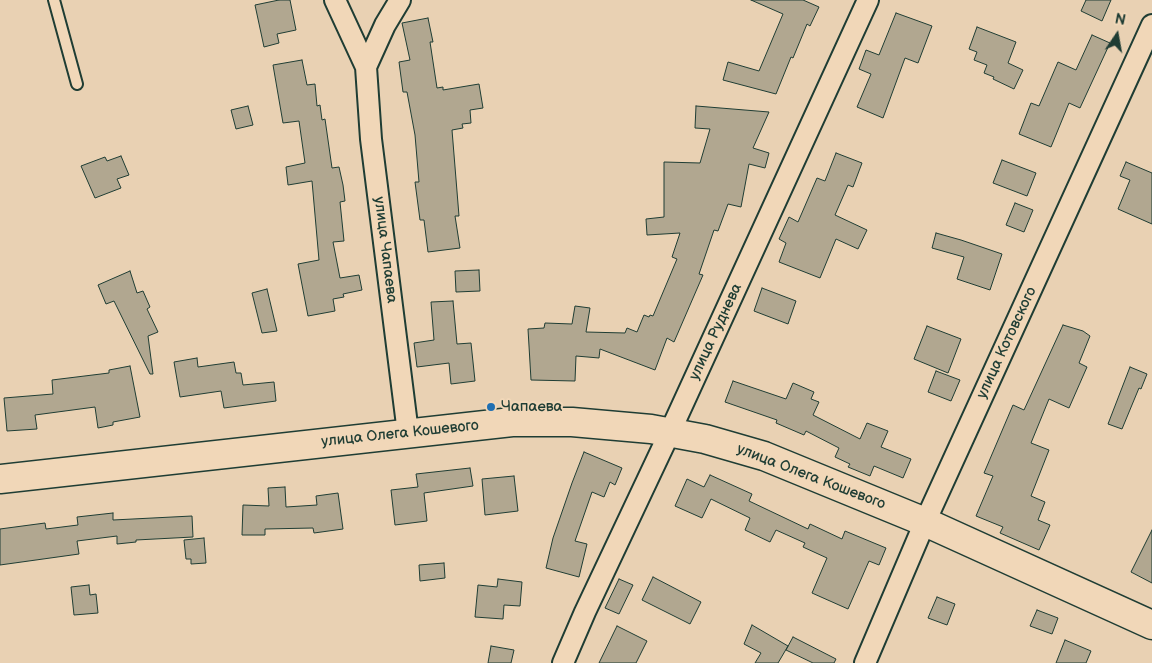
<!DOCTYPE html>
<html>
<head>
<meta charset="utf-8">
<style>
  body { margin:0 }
  #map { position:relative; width:1152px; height:663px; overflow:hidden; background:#e9d1b3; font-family:"Balsamiq Sans",sans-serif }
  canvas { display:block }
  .north { position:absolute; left:1092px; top:10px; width:50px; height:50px; -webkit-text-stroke:4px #f1d7b8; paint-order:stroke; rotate:12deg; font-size:14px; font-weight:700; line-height:20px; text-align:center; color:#1f3d34 }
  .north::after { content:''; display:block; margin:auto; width:18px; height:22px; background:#1f3d34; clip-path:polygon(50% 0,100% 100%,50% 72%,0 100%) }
</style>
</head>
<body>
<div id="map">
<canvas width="1152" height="663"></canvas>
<div class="north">N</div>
</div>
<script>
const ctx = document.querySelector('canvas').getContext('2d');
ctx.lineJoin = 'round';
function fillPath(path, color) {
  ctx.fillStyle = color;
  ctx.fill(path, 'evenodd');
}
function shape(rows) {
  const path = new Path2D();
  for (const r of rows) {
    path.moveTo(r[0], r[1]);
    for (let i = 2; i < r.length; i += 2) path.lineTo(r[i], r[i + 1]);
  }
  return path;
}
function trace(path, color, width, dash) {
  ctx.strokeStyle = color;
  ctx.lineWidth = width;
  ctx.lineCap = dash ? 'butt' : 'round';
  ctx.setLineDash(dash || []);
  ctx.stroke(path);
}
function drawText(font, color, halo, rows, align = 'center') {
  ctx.font = font + ' "Balsamiq Sans",sans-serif';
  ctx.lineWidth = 4;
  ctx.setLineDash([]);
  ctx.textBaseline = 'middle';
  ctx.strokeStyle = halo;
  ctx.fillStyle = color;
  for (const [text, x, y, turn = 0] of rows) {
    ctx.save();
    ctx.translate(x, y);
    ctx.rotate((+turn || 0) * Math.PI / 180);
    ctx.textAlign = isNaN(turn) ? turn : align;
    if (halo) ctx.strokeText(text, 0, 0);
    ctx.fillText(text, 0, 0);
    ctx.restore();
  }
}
const building = shape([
  [279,0,290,0,296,30,277,34,279,43,264,47,255,5,279,0],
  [751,0,803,0,819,7,810,26,807,24,793,58,791,57,776,94,723,80,728,62,759,71,783,14,751,0],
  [1086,0,1111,0,1102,21,1081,11,1086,0],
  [896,13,932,26,918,63,905,58,883,118,857,107,871,74,859,69,866,50,879,55,896,13],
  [428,18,433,42,430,42,437,88,443,87,443,90,479,84,483,108,470,110,471,123,462,124,463,128,452,130,459,216,455,216,460,248,428,252,424,220,420,220,415,182,419,182,415,135,407,92,403,92,399,62,410,60,402,23,428,18],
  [977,27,1016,42,1008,63,1023,70,1014,89,993,79,994,77,984,73,987,65,974,60,977,52,969,49,977,27],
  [1092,35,1110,43,1080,108,1069,103,1051,147,1019,134,1031,103,1039,106,1058,62,1076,70,1092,35],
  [302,60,307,85,315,84,317,106,320,105,322,120,325,119,332,168,339,167,343,185,345,201,340,202,344,241,333,242,340,278,359,275,362,290,343,294,344,297,333,299,335,311,308,316,298,264,319,260,312,181,288,185,286,167,305,163,299,121,283,123,273,65,302,60],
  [248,106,253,125,236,129,231,110,248,106],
  [696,106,769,112,753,148,769,153,765,168,749,164,741,207,728,204,718,231,714,230,699,274,703,275,674,342,667,338,655,370,600,349,599,358,576,356,575,381,531,380,528,329,544,328,545,323,572,324,575,306,590,308,586,332,625,333,627,328,637,332,644,315,649,317,650,315,653,316,677,259,672,257,680,233,647,235,646,219,664,217,664,162,700,163,710,129,695,128,696,106],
  [836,153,862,163,853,187,848,185,835,215,867,230,858,249,836,239,820,278,779,262,786,243,779,239,789,217,798,222,817,178,825,181,836,153],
  [121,156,129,175,117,179,121,188,95,198,81,166,105,157,107,161,121,156],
  [1002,160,1036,173,1027,196,993,183,1002,160],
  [1126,162,1152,173,1152,224,1118,209,1130,180,1120,176,1126,162],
  [1015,203,1033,210,1024,232,1006,225,1015,203],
  [936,233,961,240,1002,254,990,290,957,279,964,257,932,248,936,233],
  [479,270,480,291,456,292,455,271,479,270],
  [130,271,137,293,143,291,150,307,147,309,158,332,148,336,153,374,150,374,114,301,106,304,98,285,130,271],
  [762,288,796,301,788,324,754,311,762,288],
  [267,289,277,331,262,333,252,293,267,289],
  [453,301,457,344,471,343,475,381,451,384,449,363,417,367,414,343,434,340,431,302,453,301],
  [1063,325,1083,331,1090,336,1079,363,1087,367,1069,408,1049,399,1031,443,1049,450,1031,496,1045,502,1038,520,1050,525,1039,550,1000,533,1003,527,976,516,993,476,984,473,1013,405,1024,410,1063,325],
  [927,326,961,339,948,373,914,359,927,326],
  [197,358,198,367,234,362,236,373,241,373,243,385,274,382,276,401,224,408,221,391,180,397,174,362,197,358],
  [130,366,140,417,113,422,113,425,98,428,95,407,35,415,37,429,7,431,4,398,53,394,52,380,109,373,109,370,130,366],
  [1130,367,1147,374,1141,389,1139,388,1122,429,1108,424,1130,367],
  [936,371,960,380,951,401,928,392,936,371],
  [733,381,786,399,793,383,814,392,811,399,819,402,813,415,860,439,867,423,888,431,881,447,911,459,903,478,874,466,870,476,848,467,850,464,835,457,839,448,806,431,804,435,776,423,777,420,725,402,733,381],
  [584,452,622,468,615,485,610,482,604,497,592,492,575,541,587,544,579,577,546,568,553,538,572,483,584,452],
  [470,468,473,486,424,493,427,521,395,525,391,490,418,487,416,474,470,468],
  [710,475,752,494,749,501,808,529,810,524,842,539,845,531,886,548,879,565,869,561,848,609,812,593,827,558,803,547,805,543,776,530,770,542,745,530,750,518,711,499,702,518,675,506,687,479,704,487,710,475],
  [514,476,518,511,485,515,482,479,514,476],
  [285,487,286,507,317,505,316,496,338,493,343,529,314,533,313,528,265,529,265,535,242,535,243,505,269,506,268,488,285,487],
  [113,513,113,520,192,516,193,537,136,540,136,542,117,544,117,536,77,541,79,554,0,565,0,529,45,523,46,529,78,525,77,517,113,513],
  [1152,530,1152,583,1131,572,1152,530],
  [204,538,206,563,191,564,191,559,186,559,184,540,204,538],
  [444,563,445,578,420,581,419,565,444,563],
  [653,577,701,602,690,624,642,600,653,577],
  [498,579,522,582,520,606,504,605,503,619,475,617,478,585,497,587,498,579],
  [619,579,633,585,619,614,605,608,619,579],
  [89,585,90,595,96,594,98,613,74,615,71,587,89,585],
  [937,597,955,604,947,625,928,618,937,597],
  [1037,610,1058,618,1052,634,1030,626,1037,610],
  [752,625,788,646,778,663,755,663,761,653,744,644,752,625],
  [617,626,647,641,636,663,599,663,617,626],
  [793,637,836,659,834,663,813,663,786,650,793,637],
  [1065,640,1091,651,1086,663,1056,663,1065,640],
  [491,646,514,650,511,663,488,663,491,646]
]);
fillPath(building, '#b1a790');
trace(building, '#1f3d34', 1);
const lane = shape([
  [54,0,77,84]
]);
const street = shape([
  [335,0,366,67],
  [400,0,385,25,366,67,371,139,408,433],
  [563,663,585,612,670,432,868,0],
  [865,663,925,522,1152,25]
]);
const secondary = shape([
  [0,479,512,422,572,422,651,429,705,439,764,456,925,522,1152,625]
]);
trace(lane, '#1f3d34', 14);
trace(street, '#1f3d34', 24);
trace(secondary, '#1f3d34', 31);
trace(lane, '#f1d7b8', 10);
trace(street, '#f1d7b8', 20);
trace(secondary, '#f1d7b8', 28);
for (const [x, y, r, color] of [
  [491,407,5,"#1f6fb2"]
]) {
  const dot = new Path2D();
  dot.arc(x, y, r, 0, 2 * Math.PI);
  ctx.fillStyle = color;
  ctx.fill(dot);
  trace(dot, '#f1d7b8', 2);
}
drawText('15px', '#1f3d34', '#f1d7b8', [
  ["улица Чапаева",385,250,83],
  ["улица Руднева",716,332,-65],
  ["улица Котовского",1007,343,-65],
  ["улица Олега Кошевого",400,434,-6],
  ["улица Олега Кошевого",811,477,21]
]);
drawText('15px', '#1f3d34', '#f1d7b8', [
  ["Чапаева",501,407]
], 'left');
</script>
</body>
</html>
